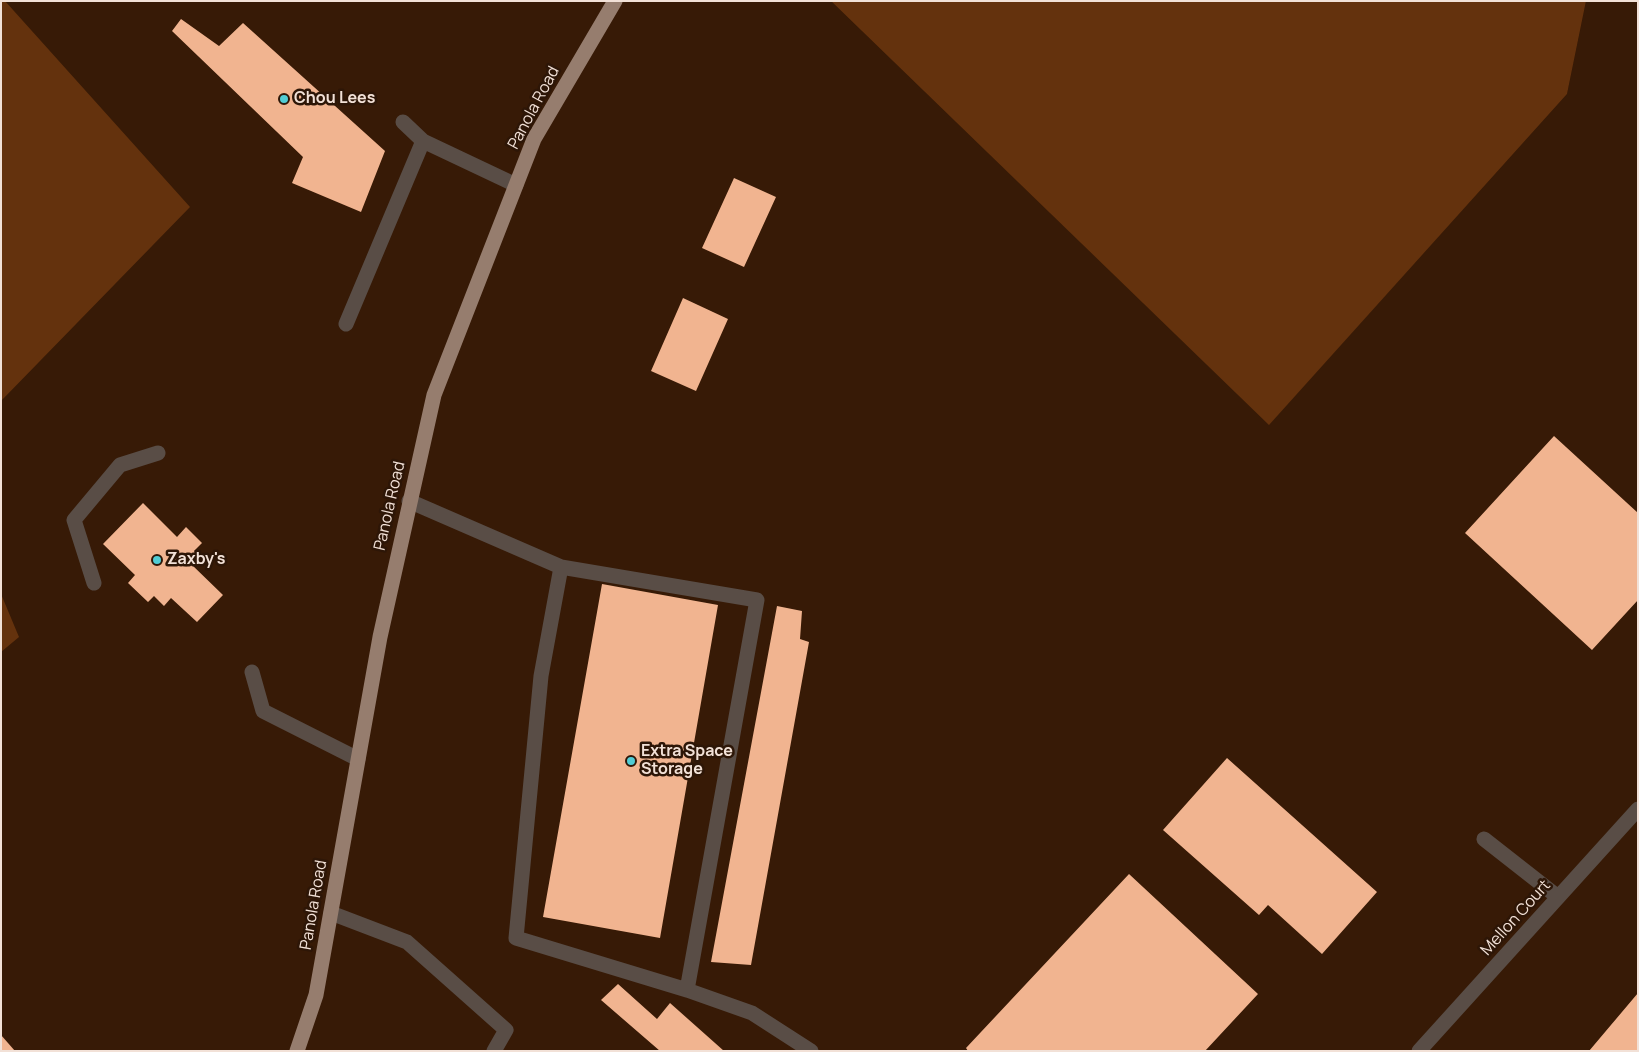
<!DOCTYPE html>
<html>
<head>
<meta charset="utf-8">
<style>
  body { margin:0 }
  #map { position:relative; width:1639px; height:1052px; overflow:hidden; background:#2d1607; font-family:Manrope,sans-serif }
  canvas { display:block }
  .frame { position:absolute; inset:0; border:2px solid #f2e1d7; pointer-events:none }
</style>
</head>
<body>
<div id="map">
<canvas width="1639" height="1052"></canvas>
<div class="frame"></div>
</div>
<script>
const ctx = document.querySelector('canvas').getContext('2d');
ctx.lineJoin = 'round';
function fillPath(path, color) {
  ctx.fillStyle = color;
  ctx.fill(path, 'evenodd');
}
function shape(rows) {
  const path = new Path2D();
  for (const r of rows) {
    path.moveTo(r[0], r[1]);
    for (let i = 2; i < r.length; i += 2) path.lineTo(r[i], r[i + 1]);
  }
  return path;
}
function trace(path, color, width, dash) {
  ctx.strokeStyle = color;
  ctx.lineWidth = width;
  ctx.lineCap = dash ? 'butt' : 'round';
  ctx.setLineDash(dash || []);
  ctx.stroke(path);
}
function drawText(font, color, halo, rows, align = 'center') {
  ctx.font = font + ' Manrope,sans-serif';
  ctx.lineWidth = 5;
  ctx.setLineDash([]);
  ctx.textBaseline = 'middle';
  ctx.strokeStyle = halo;
  ctx.fillStyle = color;
  for (const [text, x, y, turn = 0] of rows) {
    ctx.save();
    ctx.translate(x, y);
    ctx.rotate((+turn || 0) * Math.PI / 180);
    ctx.textAlign = isNaN(turn) ? turn : align;
    if (halo) ctx.strokeText(text, 0, 0);
    ctx.fillText(text, 0, 0);
    ctx.restore();
  }
}
fillPath(shape([
  [1,1,831,1,1269,424,1567,94,1586,1,1638,1,1638,1051,1,1051]
]), '#371a06');
fillPath(shape([
  [1,1,5,1,190,207,1,401],
  [831,1,1586,1,1567,94,1269,425],
  [1,594,19,637,1,652]
]), '#64320d');
fillPath(shape([
  [181,19,219,46,243,23,385,151,361,212,292,183,303,157,172,31],
  [734,178,776,197,744,267,702,248],
  [683,298,728,319,696,391,651,371],
  [1554,436,1638,513,1638,600,1592,650,1465,533],
  [143,503,177,537,186,527,202,543,194,551,199,556,191,564,223,595,197,622,171,598,164,606,154,596,148,602,128,583,135,575,103,544],
  [602,584,718,605,660,938,543,917],
  [777,606,802,611,800,639,809,642,751,965,711,962],
  [1227,758,1377,892,1322,954,1268,905,1259,915,1163,830],
  [1129,874,1258,994,1205,1051,968,1051,966,1048],
  [618,984,657,1019,670,1003,724,1051,660,1051,601,1000],
  [1638,993,1638,1051,1589,1051],
  [1,1035,15,1051,1,1051]
]), '#f1b490');
trace(shape([
  [423,141,516,185],
  [346,324,423,141,403,122],
  [409,501,561,567,757,600,687,990,516,938,541,676,561,567],
  [94,583,74,520,120,465,158,453],
  [252,672,263,711,358,759],
  [1484,839,1558,897],
  [331,913,407,942,506,1030,494,1051],
  [687,990,752,1013,811,1051],
  [1419,1051,1638,809]
]), '#594d46', 15);
trace(shape([
  [297,1051,316,995,380,637,434,395,534,139,615,1]
]), '#967d6e', 15);
for (const [x, y, r, color] of [
  [284,99,5,"#51ccd4"],
  [157,560,5,"#51ccd4"],
  [631,761,5,"#51ccd4"]
]) {
  const dot = new Path2D();
  dot.arc(x, y, r, 0, 2 * Math.PI);
  ctx.fillStyle = color;
  ctx.fill(dot);
  trace(dot, '#2d1607', 2);
}
drawText('bold 16px', '#f2e1d7', '#2d1607', [
  ["Chou Lees",294,99],
  ["Zaxby's",167,560],
  ["Extra Space",641,752],
  ["Storage",641,770]
], 'left');
drawText('16px', '#f2e1d7', '#2d1607', [
  ["Panola Road",534,108,-62],
  ["Panola Road",390,506,-77],
  ["Panola Road",314,905,-80],
  ["Mellon Court",1516,918,-48]
]);
</script>
</body>
</html>
